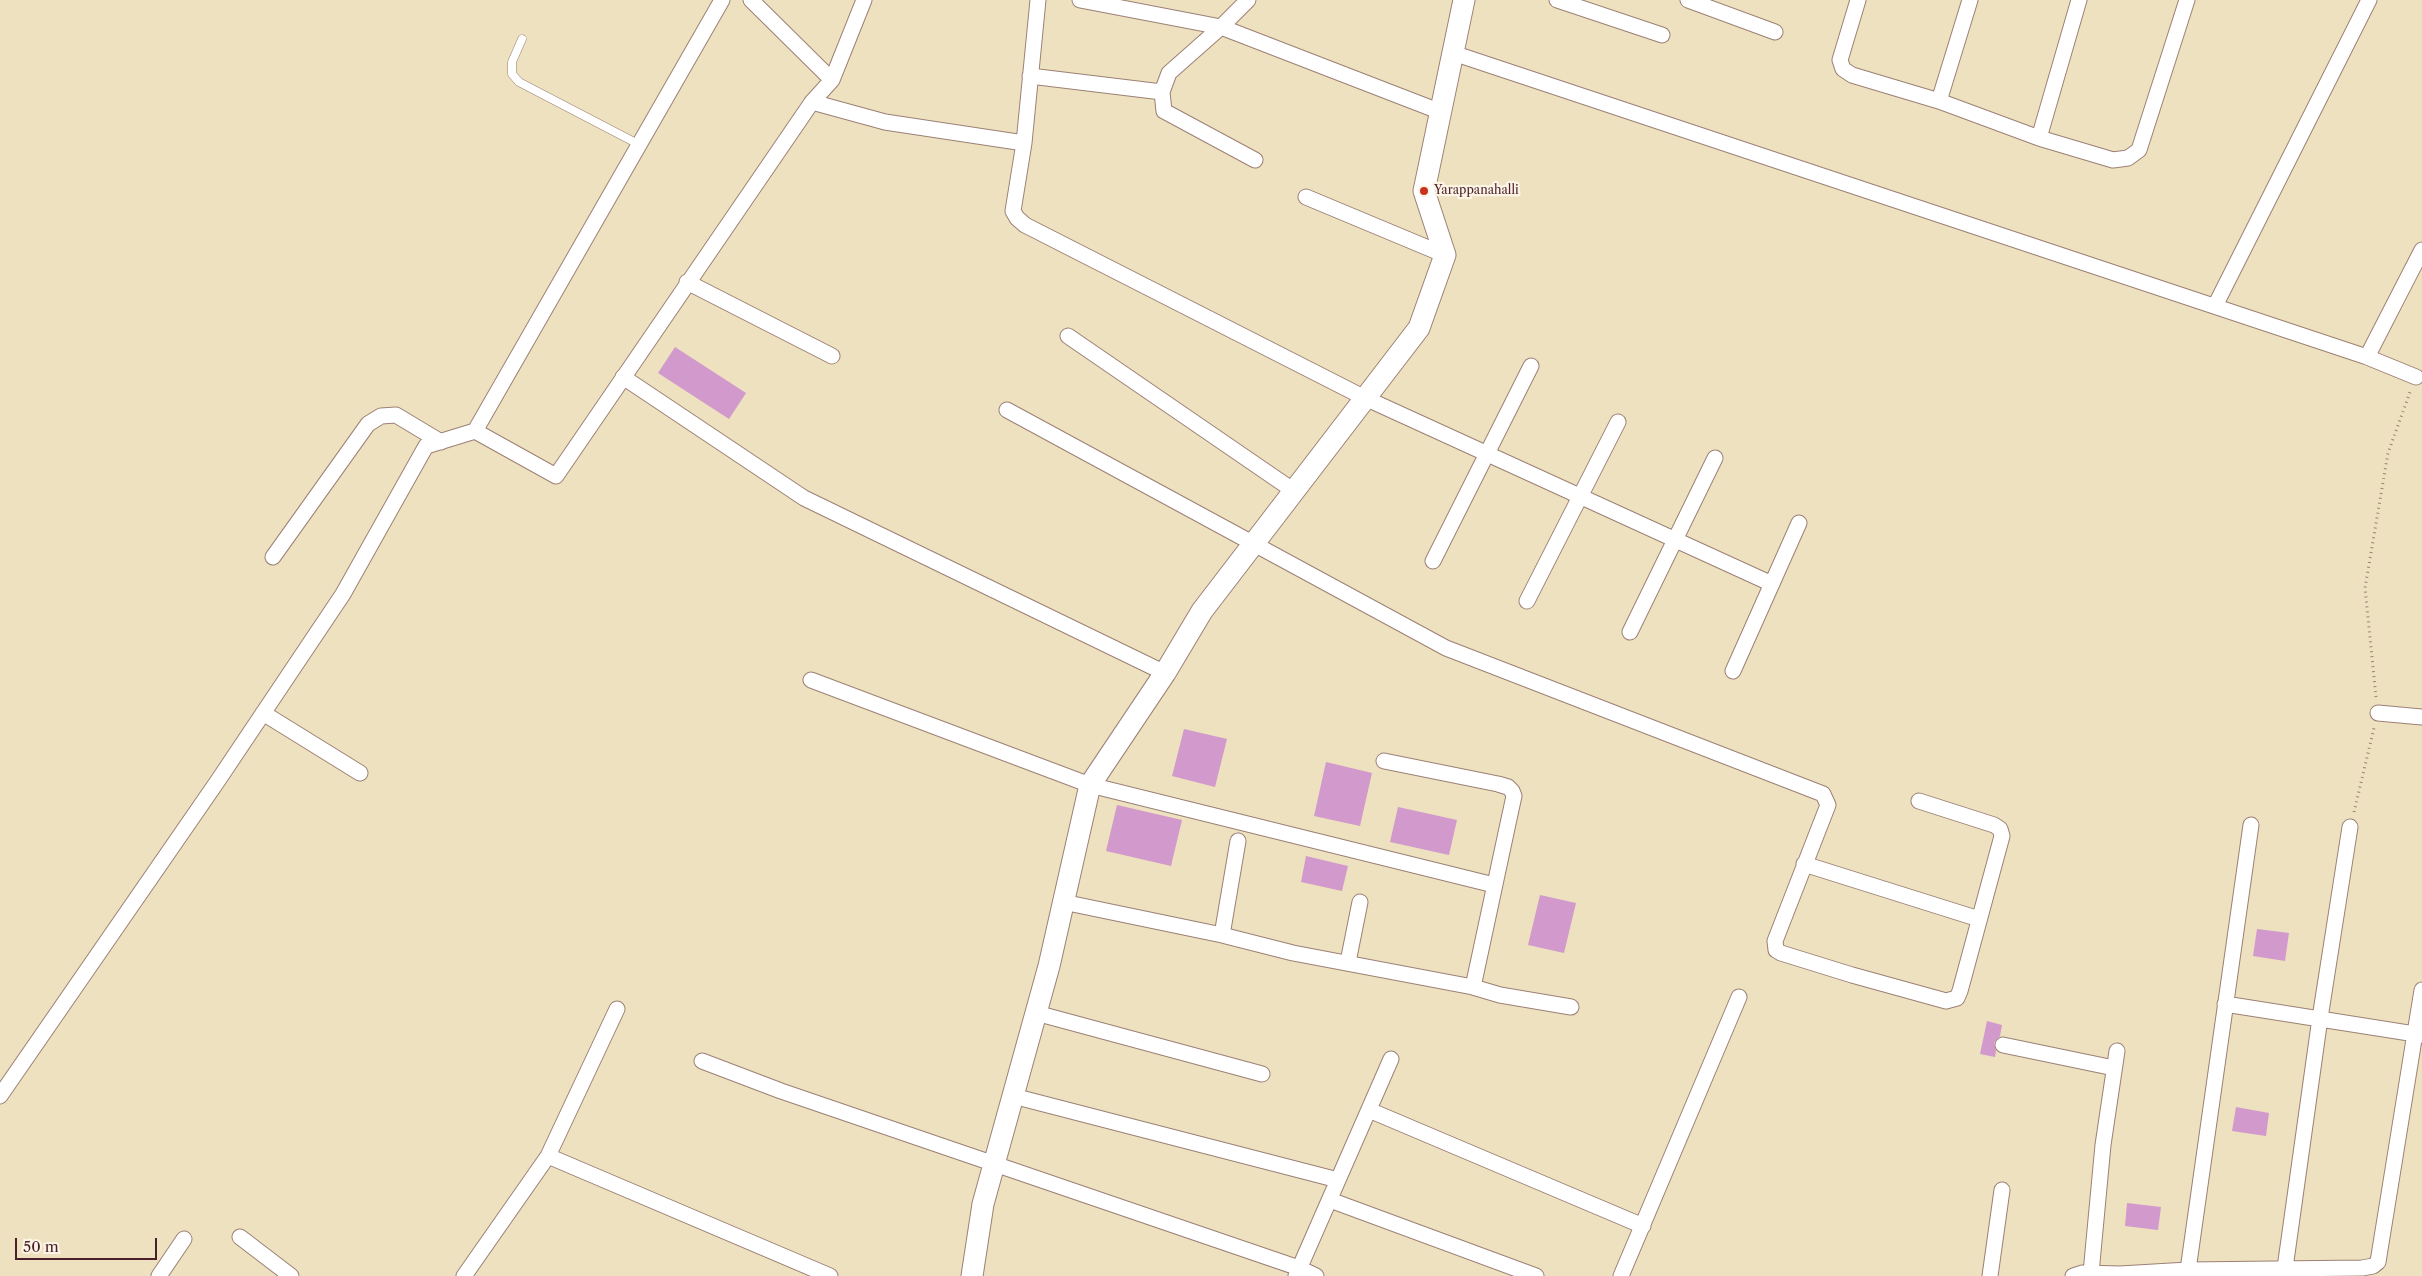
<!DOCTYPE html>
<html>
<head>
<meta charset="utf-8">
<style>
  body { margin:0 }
  #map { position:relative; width:2422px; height:1276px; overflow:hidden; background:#ede1bf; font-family:"Libre Caslon Text",serif }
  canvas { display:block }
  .scale { position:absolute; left:15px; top:1238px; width:142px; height:22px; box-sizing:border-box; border:2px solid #4a1f2b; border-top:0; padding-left:6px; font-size:15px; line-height:18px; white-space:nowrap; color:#4a1f2b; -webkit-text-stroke:4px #fcf5e5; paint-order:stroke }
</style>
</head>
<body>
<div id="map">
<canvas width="2422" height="1276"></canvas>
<div class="scale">50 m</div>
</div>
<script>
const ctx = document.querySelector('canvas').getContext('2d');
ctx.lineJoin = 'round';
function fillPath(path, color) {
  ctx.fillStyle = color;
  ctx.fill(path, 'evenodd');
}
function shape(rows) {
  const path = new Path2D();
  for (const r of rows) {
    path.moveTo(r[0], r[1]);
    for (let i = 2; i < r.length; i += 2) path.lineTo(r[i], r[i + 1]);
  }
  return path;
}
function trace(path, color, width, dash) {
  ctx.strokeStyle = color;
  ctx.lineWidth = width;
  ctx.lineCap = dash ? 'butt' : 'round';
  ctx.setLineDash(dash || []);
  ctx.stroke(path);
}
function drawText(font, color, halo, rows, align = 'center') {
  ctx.font = font + ' "Libre Caslon Text",serif';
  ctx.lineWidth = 4.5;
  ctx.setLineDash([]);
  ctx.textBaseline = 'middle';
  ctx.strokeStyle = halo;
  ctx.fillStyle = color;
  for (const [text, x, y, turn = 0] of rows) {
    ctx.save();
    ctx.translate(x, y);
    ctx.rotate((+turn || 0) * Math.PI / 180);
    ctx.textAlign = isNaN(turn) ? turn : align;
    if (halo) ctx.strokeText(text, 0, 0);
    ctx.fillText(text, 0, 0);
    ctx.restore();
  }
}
fillPath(shape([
  [675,347,746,393,729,419,658,373],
  [1184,729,1227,739,1215,787,1172,776],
  [1326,762,1372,773,1360,826,1314,816],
  [1117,805,1182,820,1171,866,1106,851],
  [1398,807,1457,820,1449,855,1390,842],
  [1306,856,1348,866,1342,891,1301,882],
  [1540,895,1576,903,1564,953,1528,945],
  [2257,929,2289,933,2285,961,2253,956],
  [1987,1021,2002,1025,2000,1036,1994,1043,1996,1051,1995,1057,1980,1054],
  [2236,1107,2269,1113,2266,1136,2232,1131],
  [2127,1203,2161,1207,2158,1230,2125,1226]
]), '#d199cc');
const lane = shape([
  [522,39,512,62,512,74,519,82,640,145]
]);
const street = shape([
  [1038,0,1024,143,1013,211,1017,218,1025,225,1365,398,1772,584],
  [1080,0,1221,27,1441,112],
  [1248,0,1221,27,1169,73,1162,92,1164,111,1255,160],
  [1557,0,1662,35],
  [1688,0,1775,32],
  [1858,0,1840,60,1843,69,1852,75,1939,101,2039,138,2113,160,2128,158,2139,150,2187,0],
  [1453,53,2367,357,2416,377],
  [1030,76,1162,92],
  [832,80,864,0],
  [1939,101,1970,0],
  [812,102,885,122,1024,143],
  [2039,138,2079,0],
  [1306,197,1445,255],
  [687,282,832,356],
  [2215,306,2369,0],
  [1068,336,1294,491],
  [2367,357,2422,250],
  [623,377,804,498,1165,673],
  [1007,410,1446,648,1823,794,1828,805,1775,941,1776,950,1781,953,1852,975,1946,1001,1957,998,1960,991,2002,836,2000,829,1994,825,1919,801],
  [475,431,722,0],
  [273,557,368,424,381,416,396,415,441,442],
  [1433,561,1531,366],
  [1527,601,1618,422],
  [1630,632,1715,458],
  [1733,671,1799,523],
  [811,680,1090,785,1494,885],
  [263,713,360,773],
  [2378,713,2422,717],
  [1384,761,1498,784,1508,787,1512,791,1514,796,1509,819,1473,987,1500,995,1571,1007],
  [1804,864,1979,919],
  [1063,902,1222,935,1293,953,1473,987],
  [1222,935,1238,841],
  [1348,962,1360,902],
  [2225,1004,2422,1035],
  [1036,1013,1262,1074],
  [2003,1045,2114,1068],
  [702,1061,781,1091,1299,1268,1316,1276],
  [0,1096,217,782,343,594,426,446,475,431,556,476,812,102,832,80,751,0],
  [1013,1096,1338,1180],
  [1369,1110,1643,1226],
  [548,1156,830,1276],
  [1330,1200,1536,1276],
  [240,1237,291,1276],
  [2285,1268,2320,1018,2350,827],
  [2188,1270,2251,825],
  [2091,1273,2103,1145,2117,1051],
  [159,1276,184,1239],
  [464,1276,548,1156,617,1009],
  [1296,1276,1391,1059],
  [1621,1276,1739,997],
  [1990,1276,2002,1190],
  [2073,1276,2082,1273,2120,1274,2188,1270,2362,1268,2373,1266,2378,1262,2422,990]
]);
const secondary = shape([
  [972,1276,983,1204,1049,966,1090,785,1165,673,1202,611,1419,328,1445,255,1424,191,1464,0]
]);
trace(lane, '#9c8075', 9);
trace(street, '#9c8075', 17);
trace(secondary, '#9c8075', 23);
trace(shape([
  [2376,697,2365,588,2388,453,2410,392],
  [2354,812,2374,728]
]), '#9c8075', 3, [1, 4]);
trace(lane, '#fff', 8);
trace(street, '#fff', 15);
trace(secondary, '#fff', 21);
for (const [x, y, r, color] of [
  [1424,191,5,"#c8321e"]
]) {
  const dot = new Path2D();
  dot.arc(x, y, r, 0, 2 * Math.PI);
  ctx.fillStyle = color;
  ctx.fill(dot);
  trace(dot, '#fcf5e5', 2);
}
drawText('12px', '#4a1f2b', '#fcf5e5', [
  ["Yarappanahalli",1434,191]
], 'left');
</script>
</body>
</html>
